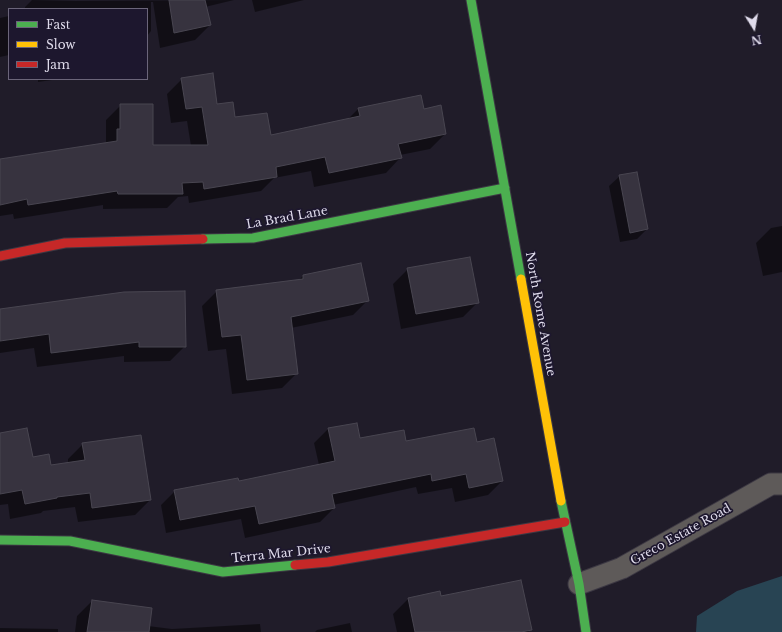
<!DOCTYPE html>
<html>
<head>
<meta charset="utf-8">
<style>
  body { margin:0 }
  #map { position:relative; width:782px; height:632px; overflow:hidden; background:#201c29; font-family:"Libre Baskerville",serif }
  canvas { display:block }
  .legend { position:absolute; left:8px; top:8px; width:140px; height:72px; box-sizing:border-box; background:#1d172e; border:1px solid #6b657a; margin:0; padding:5px 7px; list-style:none; font-size:12px; color:#dfdbeb }
  .legend li { display:flex; align-items:center; gap:8px; height:20px }
  .legend b { width:20px; border:1px solid #6b657a }
  .north { position:absolute; left:734px; top:8px; width:40px; height:40px; -webkit-text-stroke:3px #1d172e; paint-order:stroke; rotate:169deg; font-size:11px; font-weight:700; line-height:16px; text-align:center; color:#dfdbeb }
  .north::after { content:''; display:block; margin:auto; width:14px; height:18px; background:#dfdbeb; clip-path:polygon(50% 0,100% 100%,50% 72%,0 100%) }
</style>
</head>
<body>
<div id="map">
<canvas width="782" height="632"></canvas>
<ul class="legend">
<li><b style="height:5px;background:#4caf50"></b>Fast</li>
<li><b style="height:5px;background:#ffc107"></b>Slow</li>
<li><b style="height:5px;background:#c62828"></b>Jam</li>
</ul>
<div class="north">N</div>
</div>
<script>
const ctx = document.querySelector('canvas').getContext('2d');
ctx.lineJoin = 'round';
function fillPath(path, color) {
  ctx.fillStyle = color;
  ctx.fill(path, 'evenodd');
}
function shape(rows) {
  const path = new Path2D();
  for (const r of rows) {
    path.moveTo(r[0], r[1]);
    for (let i = 2; i < r.length; i += 2) path.lineTo(r[i], r[i + 1]);
  }
  return path;
}
function trace(path, color, width, dash) {
  ctx.strokeStyle = color;
  ctx.lineWidth = width;
  ctx.lineCap = dash ? 'butt' : 'round';
  ctx.setLineDash(dash || []);
  ctx.stroke(path);
}
function drawText(font, color, halo, rows, align = 'center') {
  ctx.font = font + ' "Libre Baskerville",serif';
  ctx.lineWidth = 3.5;
  ctx.setLineDash([]);
  ctx.textBaseline = 'middle';
  ctx.strokeStyle = halo;
  ctx.fillStyle = color;
  for (const [text, x, y, turn = 0] of rows) {
    ctx.save();
    ctx.translate(x, y);
    ctx.rotate((+turn || 0) * Math.PI / 180);
    ctx.textAlign = isNaN(turn) ? turn : align;
    if (halo) ctx.strokeText(text, 0, 0);
    ctx.fillText(text, 0, 0);
    ctx.restore();
  }
}
fillPath(shape([
  [782,576,782,632,696,632,697,616,737,591]
]), '#284453');
fillPath(shape([
  [32,0,76,1,234,0,205,7,210,25,195,40,160,48,153,2,151,2,151,31,147,36,147,9,25,9,25,7],
  [252,0,304,0,255,12],
  [9,16,9,55,0,57,0,18],
  [38,79,59,79,38,82],
  [182,79,234,118,270,136,347,120,358,109,423,110,445,134,430,149,400,155,400,158,386,173,314,187,311,171,274,178,261,191,189,203,188,196,178,197,167,208,103,209,103,205,14,219,13,214,0,216,0,160,104,144,106,142,106,120,121,105,152,146,191,146,187,121,171,123,167,94],
  [620,176,647,229,637,239,620,242,609,186],
  [782,226,782,272,763,276,756,243,771,228],
  [408,269,478,302,463,317,401,329,393,284],
  [303,276,368,300,353,315,291,328,297,373,282,388,232,394,226,349,208,351,202,306,217,291,299,280],
  [0,311,185,346,170,361,124,362,124,356,37,367,34,348,0,353],
  [328,429,360,440,406,443,476,443,502,481,488,495,455,502,452,488,418,494,416,487,333,505,334,508,320,522,245,538,241,519,166,533,161,505,175,491,238,482,319,465,314,443],
  [0,434,32,458,50,466,68,463,68,459,83,444,150,500,135,515,78,522,75,507,43,511,41,513,10,519,8,504,0,505],
  [440,597,531,629,528,632,397,632,393,614,408,599],
  [92,601,148,626,172,629,260,624,261,632,75,632,77,616],
  [350,623,352,632,315,632,317,630],
  [0,628,58,629,58,632,0,632]
]), '#0007');
const building = shape([
  [169,0,205,0,211,25,174,33,169,0],
  [213,73,217,104,233,102,235,117,267,113,271,135,360,116,358,108,421,95,424,109,441,105,446,134,398,144,402,158,329,173,325,157,276,167,277,177,204,189,203,182,182,183,183,194,118,194,117,191,28,205,27,199,0,205,0,159,117,141,117,129,120,129,120,104,153,104,153,145,208,145,202,107,186,109,181,78,213,73],
  [637,172,648,229,630,233,619,175,637,172],
  [470,257,479,303,416,314,407,268,470,257],
  [361,263,369,301,291,317,298,374,247,380,241,335,222,337,216,290,303,279,303,275,361,263],
  [185,291,186,347,139,347,139,342,51,353,49,334,0,341,0,309,124,292,185,291],
  [357,423,360,438,404,430,406,441,474,428,477,442,494,438,503,481,469,488,466,474,432,481,431,474,332,494,335,508,259,524,255,506,180,520,174,490,238,478,239,481,335,461,328,428,357,423],
  [27,428,33,457,49,454,51,465,85,460,82,443,141,435,151,500,92,508,90,493,57,497,57,498,25,504,22,490,0,494,0,433,27,428],
  [521,580,532,630,521,632,415,632,408,598,440,591,441,596,521,580],
  [92,600,152,608,149,632,87,632,92,600]
]);
fillPath(building, '#37333f');
trace(building, '#494651', 1);
const street = shape([
  [579,584,622,568,771,484,782,484]
]);
const fast = shape([
  [471,0,521,279],
  [203,239,253,238,505,188],
  [561,501,579,584,586,632],
  [0,540,70,541,223,572,295,565]
]);
const slow = shape([
  [521,279,561,501]
]);
const jam = shape([
  [0,256,65,243,203,239],
  [295,565,328,562,565,522]
]);
trace(street, '#3c3843', 23);
trace(fast, '#3c3843', 11);
trace(slow, '#3c3843', 11);
trace(jam, '#3c3843', 11);
trace(street, '#5e5a59', 21);
trace(fast, '#4caf50', 9);
trace(slow, '#ffc107', 9);
trace(jam, '#c62828', 9);
drawText('12px', '#dfdbeb', '#1d172e', [
  ["La Brad Lane",287,218,-10],
  ["North Rome Avenue",540,314,80],
  ["Greco Estate Road",681,535,-29],
  ["Terra Mar Drive",281,554,-6]
]);
</script>
</body>
</html>
